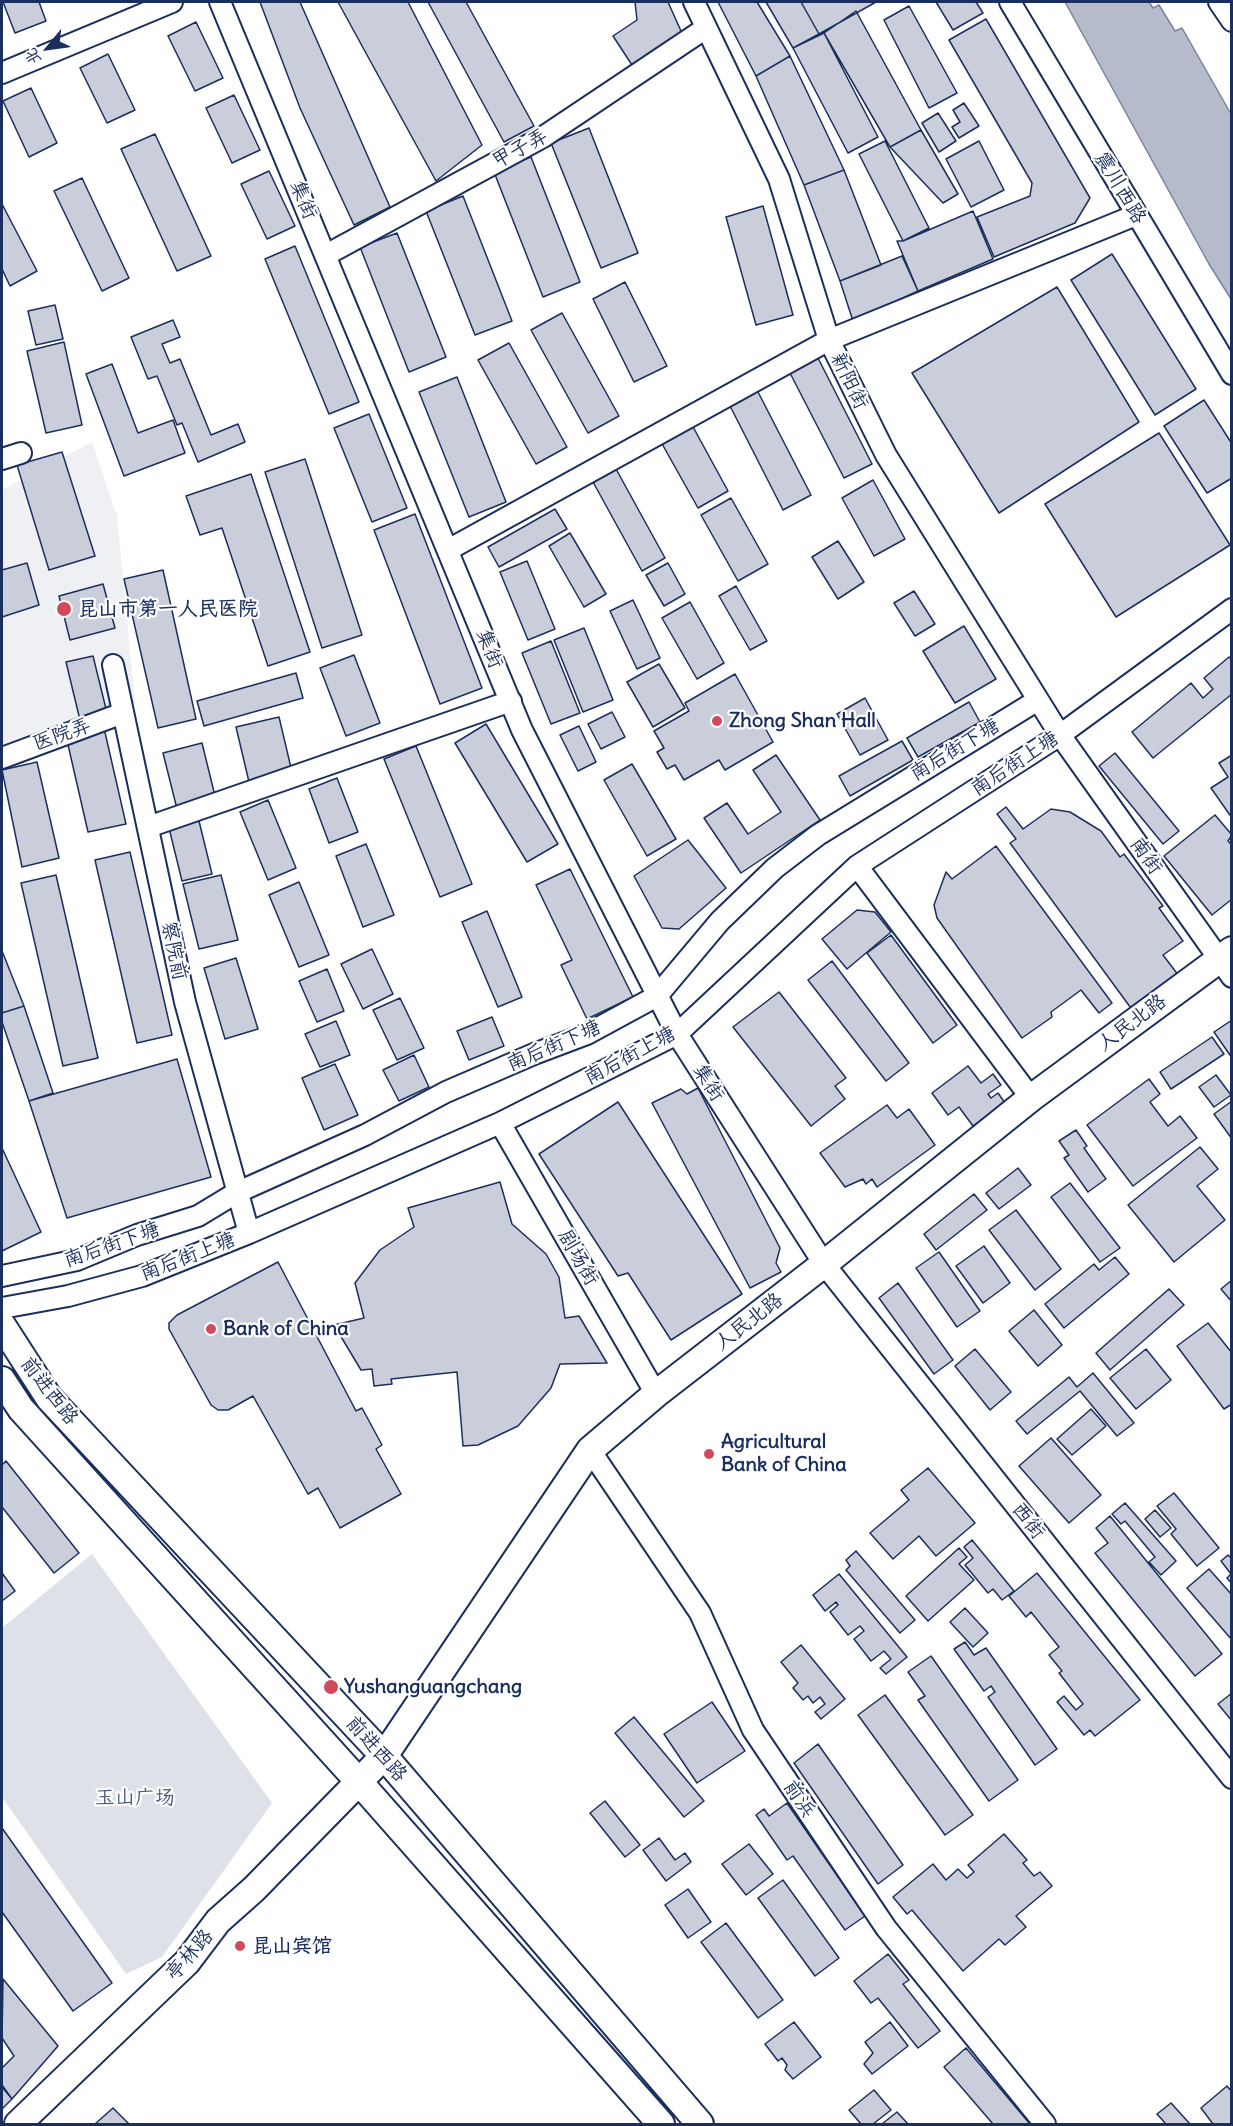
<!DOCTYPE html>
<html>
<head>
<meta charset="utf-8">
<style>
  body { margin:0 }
  #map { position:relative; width:1233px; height:2126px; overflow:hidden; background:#fff; font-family:Delius,"LXGW WenKai TC",sans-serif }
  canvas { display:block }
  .frame { position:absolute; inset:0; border:3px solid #1b2f5e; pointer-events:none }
  .north { position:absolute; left:18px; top:18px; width:60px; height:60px; -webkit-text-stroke:4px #fff; paint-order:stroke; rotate:241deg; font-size:16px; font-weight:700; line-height:24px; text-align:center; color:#1b2f5e }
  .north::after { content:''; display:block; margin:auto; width:21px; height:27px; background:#1b2f5e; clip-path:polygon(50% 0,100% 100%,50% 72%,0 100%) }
</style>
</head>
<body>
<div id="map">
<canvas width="1233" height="2126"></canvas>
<div class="frame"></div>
<div class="north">北</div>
</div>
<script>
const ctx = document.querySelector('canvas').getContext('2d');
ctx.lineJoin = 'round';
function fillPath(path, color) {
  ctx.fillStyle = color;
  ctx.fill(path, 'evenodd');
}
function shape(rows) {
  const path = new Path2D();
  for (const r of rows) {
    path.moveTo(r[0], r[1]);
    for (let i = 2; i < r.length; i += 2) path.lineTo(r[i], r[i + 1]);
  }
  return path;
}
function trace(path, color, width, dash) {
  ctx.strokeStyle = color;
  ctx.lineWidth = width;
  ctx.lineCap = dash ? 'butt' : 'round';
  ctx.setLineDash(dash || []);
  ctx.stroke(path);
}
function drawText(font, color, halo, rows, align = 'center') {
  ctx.font = font + ' Delius,"LXGW WenKai TC",sans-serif';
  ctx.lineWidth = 4.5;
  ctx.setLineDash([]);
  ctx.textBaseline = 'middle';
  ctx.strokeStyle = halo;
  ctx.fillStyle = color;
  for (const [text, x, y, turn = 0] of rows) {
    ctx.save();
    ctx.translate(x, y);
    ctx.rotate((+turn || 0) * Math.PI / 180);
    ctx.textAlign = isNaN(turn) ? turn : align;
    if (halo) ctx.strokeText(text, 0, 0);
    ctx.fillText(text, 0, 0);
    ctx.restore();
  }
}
fillPath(shape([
  [92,442,117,516,135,703,2,749,2,490]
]), '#eff0f4');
fillPath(shape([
  [92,1554,272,1803,162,1957,126,1974,2,1797,2,1628]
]), '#dee1e7');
const water = shape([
  [1065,2,1149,2,1153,8,1159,5,1175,31,1182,28,1231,114,1231,299,1209,264,1065,2]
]);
fillPath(water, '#b5bbca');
trace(water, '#77839f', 1.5);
const building = shape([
  [3,2,39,2,46,21,15,33,3,2],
  [260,2,300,2,390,207,354,225,300,108,260,2],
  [338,2,408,2,482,145,436,181,338,2],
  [428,2,466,2,534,126,504,142,428,2],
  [635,2,668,2,681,31,675,41,632,65,613,36,637,20,635,2],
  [718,2,757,2,790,56,756,76,718,2],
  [766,2,801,2,819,34,793,48,766,2],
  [801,2,876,2,819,34,801,2],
  [936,2,976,2,983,13,953,30,936,2],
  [909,6,957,93,929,108,884,20,909,6],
  [856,11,921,130,890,147,824,33,856,11],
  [986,19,1090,198,1075,223,994,257,977,217,1030,196,1032,183,949,40,986,19],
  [196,22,223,78,195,91,168,36,196,22],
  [824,33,878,137,848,153,793,48,824,33],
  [108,54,135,110,107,123,80,68,108,54],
  [790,56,844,170,804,185,756,76,790,56],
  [31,88,57,143,29,157,3,101,31,88],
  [234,95,260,150,232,163,206,108,234,95],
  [964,103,979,126,959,138,952,127,960,122,953,110,964,103],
  [938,113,956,141,939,152,922,123,938,113],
  [589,128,638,253,601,268,551,143,589,128],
  [921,130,958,194,943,203,890,147,921,130],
  [155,134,211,256,177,271,121,149,155,134],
  [885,141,929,228,903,241,859,154,885,141],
  [979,141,1004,190,971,207,946,159,979,141],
  [531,157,580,282,543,297,494,172,531,157],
  [844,170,881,265,840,281,804,185,844,170],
  [269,171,295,226,267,239,241,184,269,171],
  [82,178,129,278,102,291,54,191,82,178],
  [463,196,512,321,475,335,426,211,463,196],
  [2,204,37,271,10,286,2,269,2,204],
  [763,206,793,315,756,325,726,217,763,206],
  [973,211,993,259,918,291,897,241,903,241,973,211],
  [397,233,446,357,409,372,360,247,397,233],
  [295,246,359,402,329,414,265,259,295,246],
  [1112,254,1196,389,1155,415,1071,280,1112,254],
  [902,256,918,291,853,321,840,281,902,256],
  [625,282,667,366,634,382,593,299,625,282],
  [1057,287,1139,422,999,513,912,373,1057,287],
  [55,305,63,339,36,345,28,311,55,305],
  [562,313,619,416,588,433,531,330,562,313],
  [173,320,180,337,162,344,170,363,180,359,211,435,238,424,245,442,198,462,182,423,177,425,157,376,148,379,131,337,173,320],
  [64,342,82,425,46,433,27,351,64,342],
  [509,343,567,447,536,464,478,360,509,343],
  [818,358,872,464,844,478,790,373,818,358],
  [112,364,138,433,173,420,185,453,124,476,86,374,112,364],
  [457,377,506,502,469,517,419,392,457,377],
  [757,390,811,495,783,510,729,404,757,390],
  [1204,400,1232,444,1232,478,1207,493,1164,426,1204,400],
  [369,414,407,508,372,522,334,428,369,414],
  [692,425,728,491,698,508,661,442,692,425],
  [1159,433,1230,545,1116,617,1045,504,1159,433],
  [62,452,95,556,49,570,17,465,62,452],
  [305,459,362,635,322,648,265,472,305,459],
  [616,469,665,558,642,571,593,482,616,469],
  [251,474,310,652,268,666,222,528,200,535,186,496,251,474],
  [873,480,905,539,874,556,842,498,873,480],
  [731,498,768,564,738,581,701,515,731,498],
  [555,509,567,529,499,567,488,547,555,509],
  [415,514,482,688,440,704,374,530,415,514],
  [570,533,606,594,584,607,549,546,570,533],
  [838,541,864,582,838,599,812,557,838,541],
  [527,561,555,629,528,640,500,572,527,561],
  [27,563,39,605,2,617,2,570,27,563],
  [668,563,685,594,664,606,646,575,668,563],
  [163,570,196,719,158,728,124,579,163,570],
  [103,584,115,628,70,640,59,596,103,584],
  [736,586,767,641,750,650,719,596,736,586],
  [914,591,935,624,915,636,894,603,914,591],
  [633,600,660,658,637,669,610,611,633,600],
  [690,602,724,663,697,679,662,618,690,602],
  [964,626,996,679,955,703,923,651,964,626],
  [584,628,613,700,583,712,554,640,584,628],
  [551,641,580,713,551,724,522,653,551,641],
  [354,655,380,723,346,736,320,668,354,655],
  [93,656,107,713,80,720,66,662,93,656],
  [1229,657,1232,660,1232,694,1153,758,1132,732,1191,683,1203,698,1213,689,1204,678,1229,657],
  [659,664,685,708,653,727,627,682,659,664],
  [296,673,303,698,204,726,197,701,296,673],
  [735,674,773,742,725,770,719,760,684,780,675,765,667,769,657,752,664,748,654,731,689,711,685,703,735,674],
  [865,698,888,740,860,755,837,714,865,698],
  [969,702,980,722,918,757,907,738,969,702],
  [612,712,625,737,601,749,588,724,612,712],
  [279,717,292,772,249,782,236,727,279,717],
  [486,724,558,844,527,862,455,743,486,724],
  [579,726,596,762,578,771,560,735,579,726],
  [104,728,126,824,88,832,66,736,104,728],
  [902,741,913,760,850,796,839,776,902,741],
  [202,743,216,800,177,809,163,753,202,743],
  [416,746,472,884,440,897,384,759,416,746],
  [1115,753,1179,831,1163,844,1099,766,1115,753],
  [776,755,820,820,741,873,704,818,727,803,748,834,781,812,753,770,776,755],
  [1232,755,1232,818,1211,788,1228,777,1219,763,1232,755],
  [37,762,59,858,22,867,2,770,37,762],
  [632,764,676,839,647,856,604,780,632,764],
  [337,778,358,832,329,843,309,789,337,778],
  [268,800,296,868,268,880,240,812,268,800],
  [1006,807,1023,829,1051,809,1070,812,1101,831,1120,857,1124,854,1163,906,1159,908,1183,941,1163,955,1182,980,1136,1015,1010,843,1016,839,997,814,1006,807],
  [1215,815,1232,835,1228,841,1232,845,1232,899,1212,915,1164,856,1215,815],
  [199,821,212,874,182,881,169,828,199,821],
  [688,840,726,888,679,929,662,928,634,876,688,840],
  [366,844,394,915,363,927,336,856,366,844],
  [996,846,1112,1003,1099,1013,1081,990,1051,1012,1052,1017,1022,1038,937,918,934,905,946,872,952,879,996,846],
  [130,852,172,1035,137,1043,95,860,130,852],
  [570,869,633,997,587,1019,561,965,572,960,536,885,570,869],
  [56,875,98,1058,63,1066,21,883,56,875],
  [221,875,238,940,199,949,183,884,221,875],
  [299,882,329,955,299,967,269,895,299,882],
  [857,910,875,912,891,932,847,969,822,939,857,910],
  [487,911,522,997,498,1007,462,922,487,911],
  [891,935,957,1025,933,1043,867,953,891,935],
  [372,949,393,994,363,1009,341,964,372,949],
  [2,951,24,1006,2,1013,2,951],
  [236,958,258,1029,225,1039,204,968,236,958],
  [832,961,909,1063,886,1081,808,980,832,961],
  [327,969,344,1011,317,1022,299,981,327,969],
  [779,992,846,1078,835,1086,845,1099,811,1126,733,1027,779,992],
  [400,998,424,1048,397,1060,373,1010,400,998],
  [24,1006,53,1093,29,1101,2,1022,2,1013,24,1006],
  [492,1017,504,1046,469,1060,457,1031,492,1017],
  [1232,1020,1232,1058,1214,1032,1232,1020],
  [336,1021,350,1055,320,1067,305,1034,336,1021],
  [1212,1037,1224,1054,1171,1089,1160,1072,1212,1037],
  [414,1055,429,1087,399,1101,383,1070,414,1055],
  [177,1059,211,1177,67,1218,29,1101,177,1059],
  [335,1064,358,1115,324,1130,302,1078,335,1064],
  [968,1066,981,1083,993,1074,1001,1085,988,1094,991,1098,998,1093,1005,1103,973,1126,959,1107,948,1115,932,1093,968,1066],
  [1216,1075,1231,1095,1214,1107,1199,1087,1216,1075],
  [1149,1079,1160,1094,1150,1102,1168,1126,1180,1116,1197,1138,1133,1186,1087,1125,1149,1079],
  [698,1088,780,1248,776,1263,781,1272,750,1288,652,1103,681,1089,687,1094,698,1088],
  [1232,1101,1232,1139,1214,1114,1232,1101],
  [618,1102,742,1294,671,1340,628,1273,618,1276,539,1154,618,1102],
  [887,1105,897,1118,909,1109,935,1145,877,1187,872,1179,866,1184,863,1179,845,1187,820,1153,887,1105],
  [1076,1130,1087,1146,1084,1148,1106,1179,1088,1192,1064,1158,1069,1155,1059,1141,1076,1130],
  [1200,1147,1218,1169,1197,1186,1225,1220,1174,1262,1128,1205,1200,1147],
  [2,1148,41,1232,2,1251,2,1148],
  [1018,1168,1031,1185,999,1209,986,1193,1018,1168],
  [500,1182,512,1224,546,1254,559,1277,565,1318,579,1316,607,1363,560,1364,551,1388,518,1426,478,1445,463,1446,457,1372,391,1379,392,1384,374,1386,372,1369,361,1370,334,1325,364,1318,355,1283,380,1250,414,1227,408,1208,500,1182],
  [1070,1183,1120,1248,1100,1262,1051,1197,1070,1183],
  [974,1194,987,1210,936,1250,924,1234,974,1194],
  [1016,1210,1061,1269,1035,1290,989,1230,1016,1210],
  [984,1246,1010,1283,983,1303,956,1266,984,1246],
  [939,1252,980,1311,957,1327,916,1268,939,1252],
  [1115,1257,1129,1274,1064,1328,1045,1304,1094,1264,1099,1270,1115,1257],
  [278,1262,356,1411,362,1408,382,1445,376,1449,401,1494,340,1528,318,1488,308,1494,253,1396,228,1410,218,1410,211,1405,169,1329,169,1323,177,1315,278,1262],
  [1232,1280,1232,1302,1221,1289,1232,1280],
  [898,1283,953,1360,934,1374,879,1298,898,1283],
  [1169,1289,1184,1305,1110,1370,1096,1353,1169,1289],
  [1034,1310,1062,1345,1038,1366,1009,1331,1034,1310],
  [1208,1323,1232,1353,1232,1404,1224,1409,1177,1346,1208,1323],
  [975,1349,1011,1392,990,1410,955,1366,975,1349],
  [1146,1349,1171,1380,1136,1409,1110,1378,1146,1349],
  [1093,1373,1134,1423,1117,1436,1080,1391,1027,1434,1016,1421,1069,1377,1077,1387,1093,1373],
  [1091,1409,1106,1426,1072,1455,1057,1439,1091,1409],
  [1051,1438,1101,1495,1069,1523,1019,1466,1051,1438],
  [6,1461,79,1553,54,1573,2,1507,2,1465,6,1461],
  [928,1468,975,1523,936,1556,919,1536,893,1559,870,1533,909,1500,901,1490,928,1468],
  [1174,1493,1219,1548,1197,1566,1171,1534,1176,1529,1157,1506,1174,1493],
  [1125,1503,1176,1561,1161,1575,1149,1562,1155,1557,1125,1521,1121,1524,1112,1514,1125,1503],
  [1155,1510,1171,1528,1160,1537,1145,1519,1155,1510],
  [1110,1516,1222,1654,1195,1676,1095,1553,1108,1543,1096,1528,1110,1516],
  [972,1540,1014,1591,1002,1600,993,1589,988,1593,965,1565,973,1558,964,1547,972,1540],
  [959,1548,967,1557,959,1564,974,1580,928,1621,906,1596,959,1548],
  [856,1551,915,1620,900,1633,846,1570,850,1566,846,1560,856,1551],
  [1228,1555,1232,1559,1232,1584,1227,1578,1231,1574,1221,1561,1228,1555],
  [1209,1569,1232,1595,1232,1640,1187,1588,1209,1569],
  [2,1573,15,1591,2,1601,2,1573],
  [1037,1573,1140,1700,1095,1736,1090,1730,1084,1735,1057,1702,1064,1696,1076,1710,1083,1704,1059,1673,1062,1671,1049,1655,1059,1647,1031,1612,1026,1617,1009,1596,1037,1573],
  [839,1574,907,1657,886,1674,880,1668,891,1659,884,1651,871,1661,854,1639,864,1631,860,1626,848,1635,830,1612,838,1605,836,1602,825,1611,813,1595,839,1574],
  [965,1608,988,1633,973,1647,950,1622,965,1608],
  [965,1642,974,1655,986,1648,1057,1749,1035,1765,988,1697,995,1692,991,1686,984,1691,954,1649,965,1642],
  [801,1645,845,1699,821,1719,815,1712,825,1704,820,1697,813,1703,808,1696,803,1700,793,1688,798,1683,781,1662,801,1645],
  [931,1656,1018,1780,989,1801,918,1700,925,1696,908,1672,931,1656],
  [1232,1693,1232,1721,1218,1704,1232,1693],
  [885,1695,973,1815,945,1835,858,1715,885,1695],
  [712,1702,745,1751,697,1783,664,1734,712,1702],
  [634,1717,704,1801,684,1817,615,1733,634,1717],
  [818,1744,903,1865,878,1884,794,1763,818,1744],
  [605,1801,640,1845,625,1857,590,1813,605,1801],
  [787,1803,865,1916,845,1930,793,1856,787,1860,756,1815,764,1809,769,1816,787,1803],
  [2,1828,112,1983,73,2011,2,1912,2,1828],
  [1004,1834,1027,1860,1023,1863,1034,1876,1040,1872,1052,1886,1016,1916,1026,1927,1005,1945,999,1939,963,1971,912,1910,907,1914,893,1897,933,1864,946,1880,958,1869,967,1878,974,1872,968,1865,1004,1834],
  [659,1838,675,1860,685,1853,691,1862,666,1881,643,1850,659,1838],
  [749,1844,773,1874,746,1895,722,1864,749,1844],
  [783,1880,839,1958,815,1976,758,1898,783,1880],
  [688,1889,711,1922,688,1938,665,1905,688,1889],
  [726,1923,783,2000,758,2018,701,1942,726,1923],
  [888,1954,909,1980,903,1984,940,2031,918,2048,878,1998,871,2003,854,1981,888,1954],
  [3,1979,58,2046,12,2099,2,2085,2,2068,14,2056,2,2038,3,1979],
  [794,2022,821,2057,793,2079,785,2070,787,2065,782,2058,778,2061,765,2044,794,2022],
  [890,2022,908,2046,872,2074,864,2064,873,2053,865,2042,890,2022],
  [966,2048,1030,2124,993,2124,944,2067,966,2048],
  [1227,2086,1232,2092,1232,2124,1213,2124,1201,2108,1227,2086],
  [2,2087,12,2099,2,2109,2,2087],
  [874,2090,891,2110,873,2124,861,2124,849,2110,874,2090],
  [1171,2103,1190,2124,1166,2124,1157,2114,1171,2103],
  [113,2108,129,2124,95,2124,113,2108],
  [897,2112,908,2124,882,2124,897,2112]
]);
fillPath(building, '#caceda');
trace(building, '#1b2f5e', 1.5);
const minor = shape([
  [220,2,522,730,677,1034,824,1264,1232,1778],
  [694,2,779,179,829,340,886,455,1060,735,1232,977],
  [1010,2,1232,374],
  [1219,2,1232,21],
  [2,73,172,2],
  [326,255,543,137,706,28],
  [2,459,21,453],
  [448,550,829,340,1136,215],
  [113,665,185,1002,249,1233],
  [2,758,123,713],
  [148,827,511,701],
  [857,866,1031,1098],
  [500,1123,656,1394],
  [2,1276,77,1260,137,1235,198,1216,236,1193,365,1135,446,1092,534,1054,587,1034,657,996,720,921,775,868,818,835,1038,700],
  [2,1308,68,1296,142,1276,249,1233,500,1123,677,1034,857,866,1060,735,1232,609],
  [590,1450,700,1613,753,1730,886,1928,1045,2124]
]);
const major = shape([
  [2,1325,49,1398,384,1756,700,2124],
  [2,1380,21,1409,360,1783,661,2124],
  [18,2124,187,1962,218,1921,254,1889,384,1756,590,1450,656,1394,824,1264,1031,1098,1232,950]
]);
trace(minor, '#1b2f5e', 24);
trace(major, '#1b2f5e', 30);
trace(minor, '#fff', 20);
trace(major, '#fff', 26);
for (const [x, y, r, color] of [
  [64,609,8,"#d1495b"],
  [717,721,6,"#d1495b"],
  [211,1329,6,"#d1495b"],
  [709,1454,6,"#d1495b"],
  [331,1687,8,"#d1495b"],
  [240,1946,6,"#d1495b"]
]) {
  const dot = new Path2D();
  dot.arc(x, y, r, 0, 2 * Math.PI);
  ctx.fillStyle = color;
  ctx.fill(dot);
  trace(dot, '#fff', 2);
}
drawText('20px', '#1b2f5e', '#fff', [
  ["甲子弄",520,149,-29],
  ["震川西路",1120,188,59],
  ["集街",303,200,67],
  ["新阳街",849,381,64],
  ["集街",489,649,68],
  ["医院弄",62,735,-20],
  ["南后街下塘",955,750,-31],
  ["南后街上塘",1015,764,-33],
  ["南街",1146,856,55],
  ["察院前",174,951,78],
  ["人民北路",1132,1023,-37],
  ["南后街下塘",554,1046,-23],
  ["南后街上塘",630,1056,-28],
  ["集街",708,1083,57],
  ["南后街下塘",112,1245,-19],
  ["南后街上塘",188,1257,-21],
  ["剧场街",578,1258,60],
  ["人民北路",749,1322,-38],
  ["前进西路",49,1391,52],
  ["西街",1028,1521,52],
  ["前进西路",376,1749,48],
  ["前浜",799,1799,56],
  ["亭林路",190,1955,-49]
]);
drawText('bold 20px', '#1b2f5e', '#fff', [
  ["昆山市第一人民医院",78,609],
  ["Zhong Shan Hall",729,721],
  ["Bank of China",223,1329],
  ["Agricultural",721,1442],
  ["Bank of China",721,1465],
  ["Yushanguangchang",344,1687],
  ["昆山宾馆",252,1946]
], 'left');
drawText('20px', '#4c5c80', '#fff', [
  ["玉山广场",135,1798]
]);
</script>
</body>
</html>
